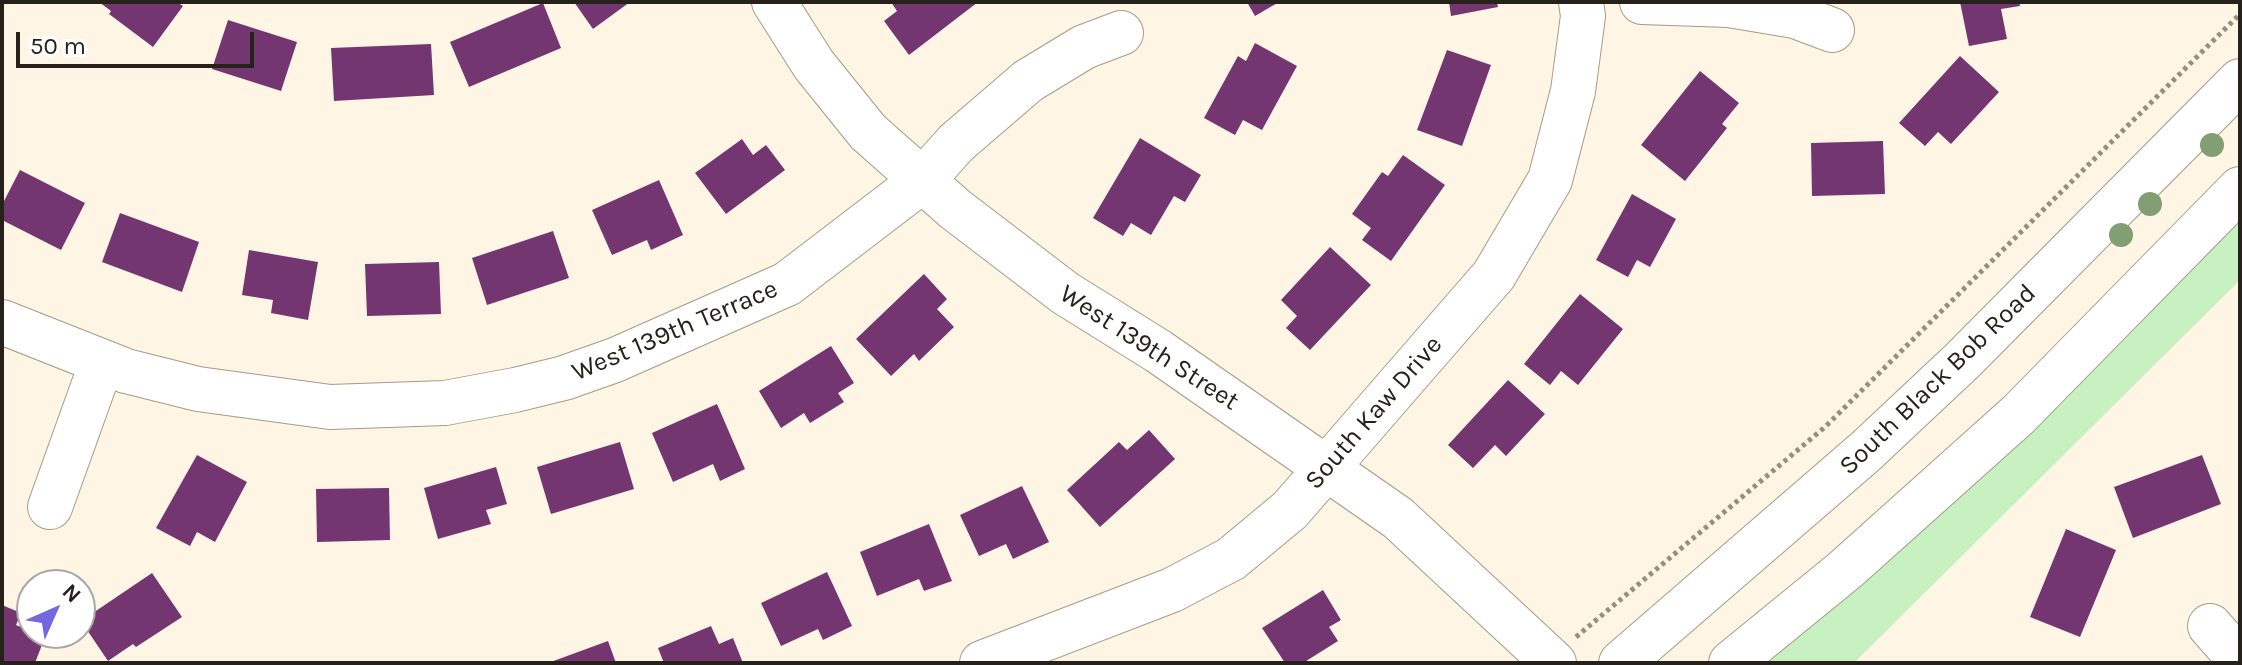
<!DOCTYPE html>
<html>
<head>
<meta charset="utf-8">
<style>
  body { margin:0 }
  #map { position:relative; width:2242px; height:665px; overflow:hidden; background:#fef5e4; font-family:Karla,sans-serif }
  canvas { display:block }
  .frame { position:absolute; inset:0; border:4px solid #26221b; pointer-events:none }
  .north { position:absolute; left:16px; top:569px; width:80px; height:80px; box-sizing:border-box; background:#fff; border:2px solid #a8a7a4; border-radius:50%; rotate:45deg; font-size:22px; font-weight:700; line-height:32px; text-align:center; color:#26221b }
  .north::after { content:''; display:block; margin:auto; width:28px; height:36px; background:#7566e1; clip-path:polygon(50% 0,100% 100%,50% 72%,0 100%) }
  .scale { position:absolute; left:16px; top:32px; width:238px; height:36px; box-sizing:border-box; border:4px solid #26221b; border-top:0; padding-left:10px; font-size:24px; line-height:28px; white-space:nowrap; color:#26221b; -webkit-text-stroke:6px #fff; paint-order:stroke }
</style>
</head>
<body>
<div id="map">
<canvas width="2242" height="665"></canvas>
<div class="frame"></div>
<div class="north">N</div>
<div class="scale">50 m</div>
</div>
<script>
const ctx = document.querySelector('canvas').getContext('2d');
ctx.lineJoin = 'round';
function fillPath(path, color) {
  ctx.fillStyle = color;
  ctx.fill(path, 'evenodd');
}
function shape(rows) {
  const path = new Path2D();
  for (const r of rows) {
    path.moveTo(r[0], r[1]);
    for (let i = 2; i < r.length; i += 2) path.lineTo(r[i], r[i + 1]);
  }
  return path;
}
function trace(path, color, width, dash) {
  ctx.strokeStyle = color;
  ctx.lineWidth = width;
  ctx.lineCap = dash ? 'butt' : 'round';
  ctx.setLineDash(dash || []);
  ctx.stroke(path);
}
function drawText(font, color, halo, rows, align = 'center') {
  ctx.font = font + ' Karla,sans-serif';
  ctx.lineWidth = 8;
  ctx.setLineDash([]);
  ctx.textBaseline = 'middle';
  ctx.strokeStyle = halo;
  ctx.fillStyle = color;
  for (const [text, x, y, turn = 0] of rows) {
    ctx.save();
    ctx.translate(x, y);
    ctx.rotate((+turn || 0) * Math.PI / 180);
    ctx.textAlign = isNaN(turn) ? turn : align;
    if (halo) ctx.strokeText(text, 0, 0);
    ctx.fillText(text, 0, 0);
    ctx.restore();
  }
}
fillPath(shape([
  [2240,214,2240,280,1854,663,1760,663]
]), '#c8f1c2');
fillPath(shape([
  [99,2,177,2,183,6,153,47,109,14,111,11],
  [574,2,630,2,593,29],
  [891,2,978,2,909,55,884,21,897,11],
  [1247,2,1279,2,1255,16],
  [1449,2,1497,2,1498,7,1451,16],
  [1960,2,2019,2,2020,6,2001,9,2007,39,1969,46],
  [543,3,561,48,469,87,450,42],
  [228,20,297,42,281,91,212,69],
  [1255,43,1297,66,1262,130,1243,120,1235,135,1204,118,1238,56,1246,61],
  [431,44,434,95,334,101,331,48],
  [1447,50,1491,65,1462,146,1417,130],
  [1960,56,1999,92,1951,144,1938,132,1925,146,1899,123],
  [1700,71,1739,103,1722,124,1727,128,1685,181,1641,145],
  [1140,138,1201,175,1185,202,1174,196,1151,235,1131,223,1123,236,1093,218],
  [742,139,753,155,766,145,785,170,726,214,695,173],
  [1883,141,1885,194,1812,196,1811,143],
  [1403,155,1445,185,1391,261,1362,240,1371,228,1352,214,1382,172,1388,176],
  [20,170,85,203,61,250,2,220,2,205],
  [659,180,683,235,651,250,647,240,612,255,592,210],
  [1632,194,1676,219,1650,267,1637,260,1628,277,1596,260],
  [120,213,199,242,182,292,102,262],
  [553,231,569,278,487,305,472,258],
  [1330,247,1371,285,1310,350,1286,328,1297,316,1281,300],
  [249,250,318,262,308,320,271,313,273,300,242,295],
  [439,262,441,314,367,316,365,264],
  [924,274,947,299,937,309,954,327,919,361,914,354,891,376,856,339],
  [1580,294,1623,329,1578,385,1561,371,1550,385,1524,364],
  [831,346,854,383,838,393,844,402,810,423,804,413,781,428,759,391],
  [1508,380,1545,414,1506,456,1495,445,1473,468,1448,445],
  [717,404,745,469,720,481,713,464,673,482,652,433],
  [1149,430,1175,459,1100,527,1067,490,1119,442,1127,450],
  [620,442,634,489,551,514,537,467],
  [197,455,247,482,215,542,197,532,190,546,156,528],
  [2202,455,2221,504,2133,538,2114,487],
  [496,467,507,504,486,510,491,524,438,539,424,488],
  [1022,486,1049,542,1013,559,1006,544,979,556,960,515],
  [389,488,390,540,317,542,316,489],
  [929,524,952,581,924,591,919,579,877,596,860,552],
  [2066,529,2116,550,2080,637,2030,617],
  [827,572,852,626,823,640,818,629,781,646,761,603],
  [152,573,182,617,136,647,133,644,108,661,81,621],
  [1323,590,1341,620,1329,627,1338,641,1303,663,1285,663,1262,628],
  [2,605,21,613,16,625,45,637,35,663,2,663],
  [711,626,719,644,733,638,743,663,664,663,658,648],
  [608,641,616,663,548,663]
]), '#743671');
const minor = shape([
  [774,2,814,65,868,132,955,209,1065,293,1158,351,1398,518,1554,663],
  [1642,2,1729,5,1795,16,1832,30],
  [2,322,126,371,198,389,330,407,445,403,515,390,564,378,615,360,787,284,923,180,956,143,1028,81,1084,47,1121,33],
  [50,507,102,362],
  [2210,626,2240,660],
  [982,663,1172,590,1231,559,1290,510,1494,275,1550,180,1573,91,1583,16,1581,2]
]);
const major = shape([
  [1621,663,1865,452,1962,361,2240,81],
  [1731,663,1845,570,2018,415,2240,189]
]);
trace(minor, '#a59b87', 46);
trace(major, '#a59b87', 46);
trace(shape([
  [1576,637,1825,427,2240,14]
]), '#958e82', 5, [4, 4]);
trace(minor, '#fff', 44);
trace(major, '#fff', 44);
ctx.fillStyle = '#819f72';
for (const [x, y] of [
  [2212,145],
  [2150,204],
  [2121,235]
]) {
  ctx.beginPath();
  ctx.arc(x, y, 12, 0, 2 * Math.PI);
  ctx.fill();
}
drawText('26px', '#26221b', '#fff', [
  ["West 139th Terrace",675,331,-23],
  ["West 139th Street",1149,348,33],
  ["South Black Bob Road",1938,380,-44],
  ["South Kaw Drive",1374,413,-49]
]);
</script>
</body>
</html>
